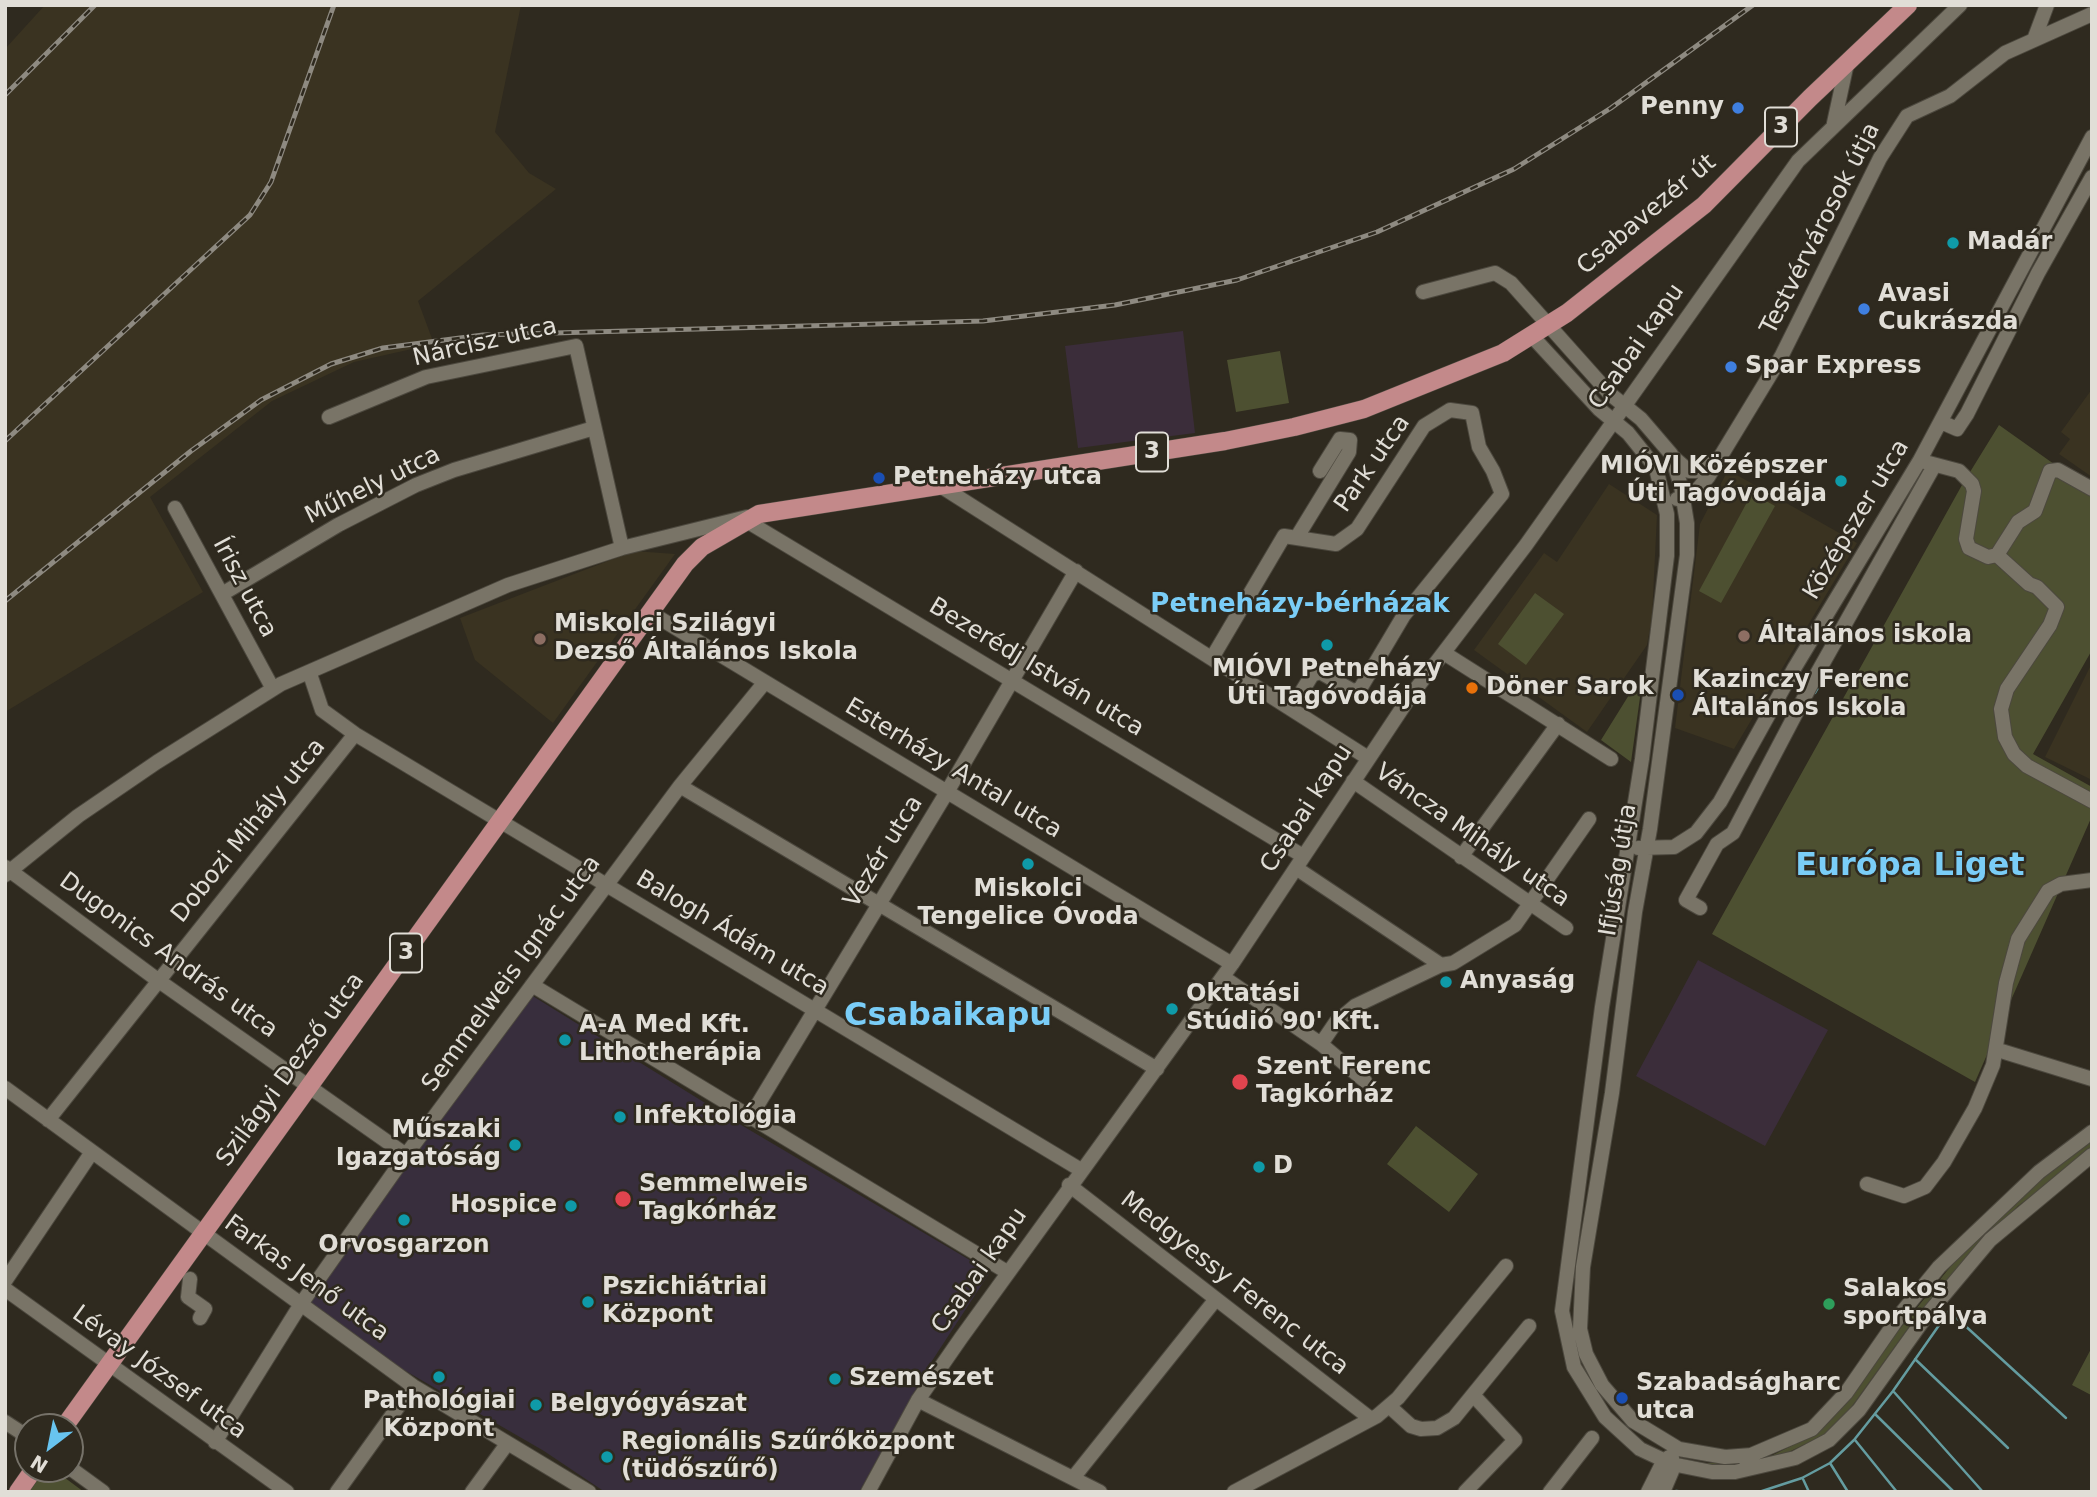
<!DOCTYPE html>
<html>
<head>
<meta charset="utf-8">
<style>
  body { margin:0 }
  #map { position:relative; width:2097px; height:1497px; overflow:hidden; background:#2f2a1f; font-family:"DejaVu Sans",sans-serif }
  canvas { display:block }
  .frame { position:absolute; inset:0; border:7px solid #e1ded7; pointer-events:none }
  .north { position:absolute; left:14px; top:1413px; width:70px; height:70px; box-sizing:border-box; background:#2f2a1f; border:2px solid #767269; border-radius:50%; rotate:212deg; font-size:19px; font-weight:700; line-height:28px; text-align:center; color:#e1ded7 }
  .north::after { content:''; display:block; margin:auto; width:24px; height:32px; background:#68c4f0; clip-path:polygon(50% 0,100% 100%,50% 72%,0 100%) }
</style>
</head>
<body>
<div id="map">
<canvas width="2097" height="1497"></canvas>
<div class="frame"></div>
<div class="north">N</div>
</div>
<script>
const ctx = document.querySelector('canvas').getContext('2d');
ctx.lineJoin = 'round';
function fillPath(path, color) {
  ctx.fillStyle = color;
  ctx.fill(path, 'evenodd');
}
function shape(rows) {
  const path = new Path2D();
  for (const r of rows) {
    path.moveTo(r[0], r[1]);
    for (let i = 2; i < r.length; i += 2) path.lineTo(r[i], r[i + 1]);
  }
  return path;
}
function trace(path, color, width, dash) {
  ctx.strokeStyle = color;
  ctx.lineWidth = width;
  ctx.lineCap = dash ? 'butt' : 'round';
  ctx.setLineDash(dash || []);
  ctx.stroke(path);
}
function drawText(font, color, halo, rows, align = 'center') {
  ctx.font = font + ' "DejaVu Sans",sans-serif';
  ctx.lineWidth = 5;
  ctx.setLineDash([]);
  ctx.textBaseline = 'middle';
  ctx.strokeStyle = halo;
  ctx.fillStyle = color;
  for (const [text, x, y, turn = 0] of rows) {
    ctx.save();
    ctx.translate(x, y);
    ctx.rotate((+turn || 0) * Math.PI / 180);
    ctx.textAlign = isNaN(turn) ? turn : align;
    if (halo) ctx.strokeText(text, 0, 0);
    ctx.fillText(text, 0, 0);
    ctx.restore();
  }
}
fillPath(shape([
  [45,5,521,5,495,132,529,173,556,189,418,301,434,344,354,362,272,401,150,497,203,592,5,712,5,49],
  [2092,389,2092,477,2059,454,2070,439,2061,432],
  [1728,470,1857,543,1734,749,1675,728,1700,524],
  [1609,484,1657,515,1652,617,1647,645,1587,732,1474,650,1544,553,1557,562],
  [634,551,675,554,553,723,475,660,460,618],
  [2092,663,2092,780,2045,757]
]), '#3a3321');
fillPath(shape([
  [1183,331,1195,433,1078,448,1065,346],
  [1698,960,1828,1030,1765,1146,1636,1076]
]), '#3b2d3a');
fillPath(shape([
  [531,995,731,1119,990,1272,928,1367,859,1492,605,1492,544,1451,404,1370,305,1302]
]), '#382e3d');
fillPath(shape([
  [1280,351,1289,403,1236,412,1227,360],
  [1999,425,2092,491,2092,650,2033,754,2092,787,2092,816,1975,1082,1712,934,1962,485],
  [1752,493,1775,506,1721,603,1699,591],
  [1535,593,1564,614,1526,665,1498,644],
  [1637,682,1642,683,1631,762,1601,740],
  [1416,1126,1478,1174,1449,1212,1387,1164],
  [2092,1141,2092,1151,2018,1206,1973,1251,1919,1313,1850,1409,1824,1435,1768,1462,1714,1467,1696,1463,1743,1463,1767,1458,1817,1433,1849,1400,1898,1331,1955,1261,2026,1191],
  [2092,1347,2092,1394,2091,1395,2072,1385],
  [45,1469,53,1469,84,1492,29,1492]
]), '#4d5031');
trace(shape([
  [1815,693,1823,679],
  [1915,1359,2008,1448],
  [1894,1392,1983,1492],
  [1875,1414,1954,1492],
  [1855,1440,1897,1492],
  [1830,1463,1848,1492],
  [1803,1479,1809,1492],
  [1676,1491,1688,1492],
  [1759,1492,1802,1478,1830,1463,1854,1440,1893,1391,1949,1311,2066,1418]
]), '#649ca0', 2.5);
const minor = shape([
  [2035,37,2047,5],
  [1834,123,1847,63],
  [1423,292,1495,273,1511,283,1610,394,1641,419,1671,454,1681,486,1687,523,1687,555,1650,829,1635,912,1612,1093,1583,1267,1580,1329,1586,1354,1602,1385,1633,1421,1679,1449,1725,1457,1752,1455],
  [1531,335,1599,409,1628,433,1656,468,1667,514,1667,556,1642,759,1602,1007,1562,1311,1574,1367,1605,1417,1640,1449,1672,1464,1712,1472,1735,1472,1795,1458,1829,1440,1859,1410,1927,1315,1990,1240,2092,1155],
  [329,417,426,377,576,346,622,548],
  [1941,422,1957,429,1967,414,2038,273,2092,177],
  [1673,457,1689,471,1696,471,1716,459],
  [1925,462,1959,471,1972,484,1974,491,1966,539,1969,548,1988,557,1997,555,2018,522,2035,511,2050,471,2058,470,2092,489],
  [939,485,1368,758],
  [1677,499,1698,489,1708,477,1781,357,1880,158,1907,116,1950,96,2005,53,2092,14],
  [175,508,273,689],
  [745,520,1303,856],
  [1297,537,1349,452,1350,440,1340,439,1320,471],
  [1997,555,2029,584,2037,587,2057,607,2050,625,2007,689,2001,709,2005,737,2014,754,2027,766,2092,801],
  [222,594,338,525,416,485,454,470,594,428],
  [651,613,1232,964],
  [1444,653,1611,759],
  [1212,658,1284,536,1336,544,1357,529,1424,426,1450,410,1472,413,1479,447,1493,471,1502,494,1404,615,1360,689,1353,691,1320,672,1312,675,1291,709],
  [310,674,322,710,355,734,1081,1170],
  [1353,781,1566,928],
  [680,786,1157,1069],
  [1638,848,1674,847,1696,833,1720,802,1795,667,1920,460,2092,137],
  [1461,857,1558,724],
  [5,867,159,981,406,1155],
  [1296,868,1441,965],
  [5,875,78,816,157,762,281,684,508,585,622,548,747,517],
  [1700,908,1686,900,1717,844,1733,833,1814,679,1934,466],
  [1223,977,1321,1044,1365,1081],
  [532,985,1007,1272],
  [1321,1044,1336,1022,1355,1006,1441,965,1453,963,1515,925,1589,819],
  [1998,1050,2092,1079],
  [5,1088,413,1386,589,1492],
  [749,1119,947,792,1076,571],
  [48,1120,355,734],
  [1867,1184,1904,1196,1925,1187,1944,1162,1975,1108,1993,1065,2006,983,2018,939,2048,891,2061,884,2092,880],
  [1069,1185,1371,1419],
  [190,1279,188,1297,205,1309,200,1318],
  [5,1281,92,1152],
  [5,1289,287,1492],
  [918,1400,1100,1492],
  [1389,1406,1411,1426,1421,1429,1437,1428,1454,1418,1529,1326],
  [5,1422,28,1437],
  [215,1442,301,1304,406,1155,680,786,765,682],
  [1744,1458,1812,1429,1846,1393,1903,1311,1939,1267,2039,1172,2092,1132],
  [70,1468,103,1492],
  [1073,1478,1216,1299],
  [337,1492,413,1386],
  [472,1492,507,1444],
  [868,1492,918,1400,961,1338,1232,964,1409,698,1526,545,1798,161,1960,5],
  [1234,1492,1377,1416,1398,1398,1506,1266],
  [1465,1492,1515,1440,1474,1396],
  [1550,1492,1592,1438],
  [1648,1492,1663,1462,1672,1458],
  [1663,1492,1672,1471,1669,1457]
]);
const major = shape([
  [64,1427,685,564,702,547,759,514,1225,441,1294,427,1364,409,1503,353,1567,313,1704,205,1810,98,1908,5],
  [18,1492,34,1469]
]);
trace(minor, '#4c483e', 16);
trace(major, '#4c483e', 19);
trace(minor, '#797467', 14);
trace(major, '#c3898a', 18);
const rail = shape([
  [5,95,95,5],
  [5,441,250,215,271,182,334,5],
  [5,601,191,451,261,400,331,364,383,348,483,335,983,321,1115,305,1237,280,1377,232,1514,169,1611,108,1753,5]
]);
trace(rail, '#8e8a81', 5);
trace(rail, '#2f2a1f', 2.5, [8]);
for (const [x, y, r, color] of [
  [1738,108,7,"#3f7fe0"],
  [1953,243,7,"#0f9aa8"],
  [1864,309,7,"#3f7fe0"],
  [1731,367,7,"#3f7fe0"],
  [879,478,7,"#1a4fb4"],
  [1841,481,7,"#0f9aa8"],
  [1744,636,7,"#8d6e63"],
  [540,639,7,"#8d6e63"],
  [1327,645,7,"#0f9aa8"],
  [1472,688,7,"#e8710a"],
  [1678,695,7,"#1a4fb4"],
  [1028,864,7,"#0f9aa8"],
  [1446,982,7,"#0f9aa8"],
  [1172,1009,7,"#0f9aa8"],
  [565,1040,7,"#0f9aa8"],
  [1240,1082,9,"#e0444e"],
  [620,1117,7,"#0f9aa8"],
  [515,1145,7,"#0f9aa8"],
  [1259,1167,7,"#0f9aa8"],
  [623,1199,9,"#e0444e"],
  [571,1206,7,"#0f9aa8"],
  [404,1220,7,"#0f9aa8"],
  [588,1302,7,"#0f9aa8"],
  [1829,1304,7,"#2e9e5b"],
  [439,1377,7,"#0f9aa8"],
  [835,1379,7,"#0f9aa8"],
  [1622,1398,7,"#1a4fb4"],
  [536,1405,7,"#0f9aa8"],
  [607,1457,7,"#0f9aa8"]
]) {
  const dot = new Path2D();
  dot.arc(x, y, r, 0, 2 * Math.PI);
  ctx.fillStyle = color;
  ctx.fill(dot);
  trace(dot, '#2f2a1f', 2.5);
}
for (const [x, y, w] of [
  [1781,127,32],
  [1152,452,32],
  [406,953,32]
]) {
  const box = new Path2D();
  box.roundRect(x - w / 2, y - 19.5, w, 39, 5);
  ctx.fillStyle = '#2f2a1f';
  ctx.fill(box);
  trace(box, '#e1ded7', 2);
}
drawText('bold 23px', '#e1ded7', null, [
  ["3",1781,127],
  ["3",1152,452],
  ["3",406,953]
]);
drawText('bold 24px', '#e1ded7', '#2f2a1f', [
  ["Penny",1724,108,"right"],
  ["Madár",1967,243],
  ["Avasi",1878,295],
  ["Cukrászda",1878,323],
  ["Spar Express",1745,367],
  ["MIÓVI Középszer",1827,467,"right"],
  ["Úti Tagóvodája",1827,495,"right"],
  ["Petneházy utca",893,478],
  ["Miskolci Szilágyi",554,625],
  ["Dezső Általános Iskola",554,653],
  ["Általános iskola",1758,636],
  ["MIÓVI Petneházy",1327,670,"center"],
  ["Úti Tagóvodája",1327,698,"center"],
  ["Kazinczy Ferenc",1692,681],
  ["Általános Iskola",1692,709],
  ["Döner Sarok",1486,688],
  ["Miskolci",1028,890,"center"],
  ["Tengelice Óvoda",1028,918,"center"],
  ["Anyaság",1460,982],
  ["Oktatási",1186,995],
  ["Stúdió 90' Kft.",1186,1023],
  ["A-A Med Kft.",579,1026],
  ["Lithotherápia",579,1054],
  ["Szent Ferenc",1256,1068],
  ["Tagkórház",1256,1096],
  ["Infektológia",634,1117],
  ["Műszaki",501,1131,"right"],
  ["Igazgatóság",501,1159,"right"],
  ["D",1273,1167],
  ["Semmelweis",639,1185],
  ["Tagkórház",639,1213],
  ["Hospice",557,1206,"right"],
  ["Orvosgarzon",404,1246,"center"],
  ["Pszichiátriai",602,1288],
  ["Központ",602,1316],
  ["Salakos",1843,1290],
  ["sportpálya",1843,1318],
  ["Szemészet",849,1379],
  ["Szabadságharc",1636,1384],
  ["utca",1636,1412],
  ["Pathológiai",439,1402,"center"],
  ["Központ",439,1430,"center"],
  ["Belgyógyászat",550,1405],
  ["Regionális Szűrőközpont",621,1443],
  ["(tüdőszűrő)",621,1471]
], 'left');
drawText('24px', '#e1ded7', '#2f2a1f', [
  ["Csabavezér út",1647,215,-40],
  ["Testvérvárosok útja",1821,229,-63],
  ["Nárcisz utca",485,343,-13],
  ["Csabai kapu",1637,347,-55],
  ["Park utca",1373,464,-55],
  ["Műhely utca",373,486,-26],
  ["Középszer utca",1857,520,-59],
  ["Írisz utca",244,588,62],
  ["Bezerédj István utca",1036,668,31],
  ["Esterházy Antal utca",953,769,31],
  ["Csabai kapu",1307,809,-57],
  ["Dobozi Mihály utca",249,831,-51],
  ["Váncza Mihály utca",1472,836,35],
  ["Vezér utca",884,852,-58],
  ["Ifjúság útja",1619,870,-81],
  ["Balogh Ádám utca",732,934,31],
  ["Dugonics András utca",168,956,36],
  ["Semmelweis Ignác utca",512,974,-54],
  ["Szilágyi Dezső utca",291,1070,-54],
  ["Csabai kapu",980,1271,-55],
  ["Farkas Jenő utca",306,1279,36],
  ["Medgyessy Ferenc utca",1234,1284,38],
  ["Lévay József utca",159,1373,36]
]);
drawText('bold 26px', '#7acdf7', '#2f2a1f', [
  ["Petneházy-bérházak",1300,605]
]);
drawText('bold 32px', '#7acdf7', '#2f2a1f', [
  ["Európa Liget",1910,867],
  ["Csabaikapu",948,1017]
]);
</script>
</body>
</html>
